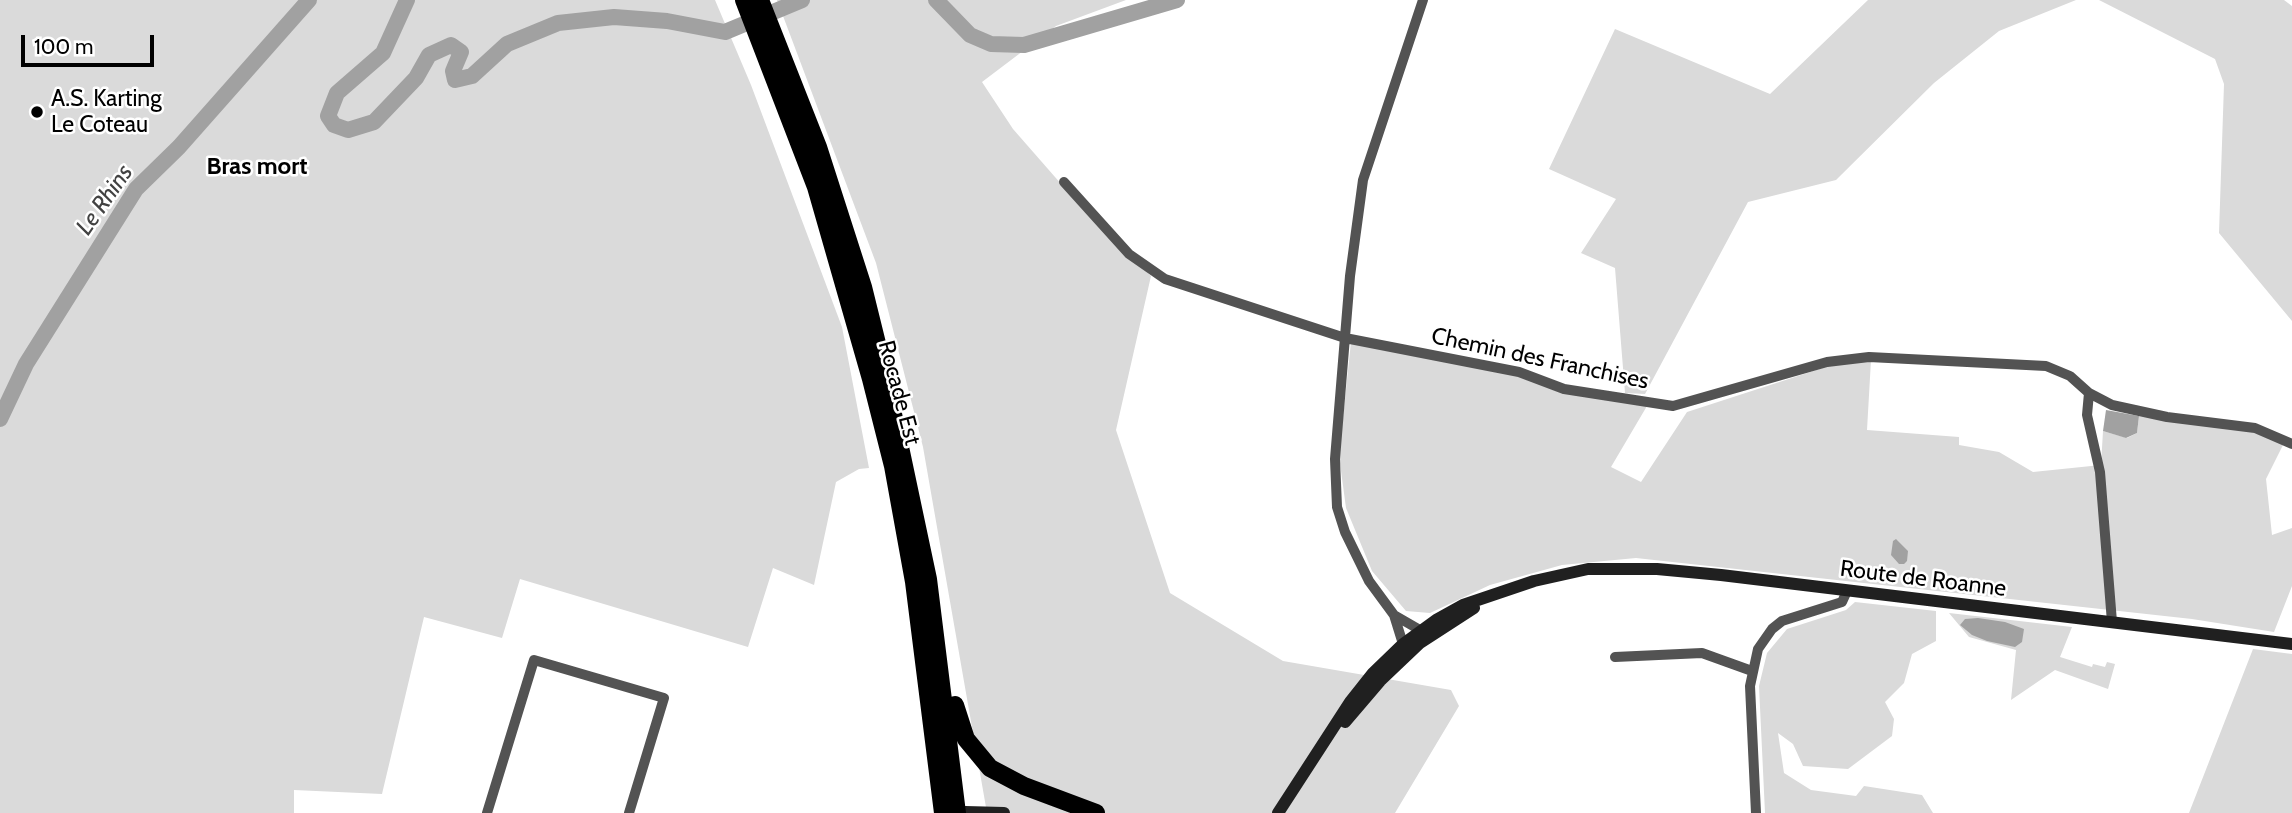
<!DOCTYPE html>
<html>
<head>
<meta charset="utf-8">
<style>
  body { margin:0 }
  #map { position:relative; width:2292px; height:813px; overflow:hidden; background:#fff; font-family:Cabin,sans-serif }
  canvas { display:block }
  .scale { position:absolute; left:21px; top:35px; width:133px; height:32px; box-sizing:border-box; border:4px solid #000; border-top:0; padding-left:9px; font-size:21px; line-height:24px; white-space:nowrap; color:#000; -webkit-text-stroke:5px #fff; paint-order:stroke }
</style>
</head>
<body>
<div id="map">
<canvas width="2292" height="813"></canvas>
<div class="scale">100 m</div>
</div>
<script>
const ctx = document.querySelector('canvas').getContext('2d');
ctx.lineJoin = 'round';
function fillPath(path, color) {
  ctx.fillStyle = color;
  ctx.fill(path, 'evenodd');
}
function shape(rows) {
  const path = new Path2D();
  for (const r of rows) {
    path.moveTo(r[0], r[1]);
    for (let i = 2; i < r.length; i += 2) path.lineTo(r[i], r[i + 1]);
  }
  return path;
}
function trace(path, color, width, dash) {
  ctx.strokeStyle = color;
  ctx.lineWidth = width;
  ctx.lineCap = dash ? 'butt' : 'round';
  ctx.setLineDash(dash || []);
  ctx.stroke(path);
}
function drawText(font, color, halo, rows, align = 'center') {
  ctx.font = font + ' Cabin,sans-serif';
  ctx.lineWidth = 5;
  ctx.setLineDash([]);
  ctx.textBaseline = 'middle';
  ctx.strokeStyle = halo;
  ctx.fillStyle = color;
  for (const [text, x, y, turn = 0] of rows) {
    ctx.save();
    ctx.translate(x, y);
    ctx.rotate((+turn || 0) * Math.PI / 180);
    ctx.textAlign = isNaN(turn) ? turn : align;
    if (halo) ctx.strokeText(text, 0, 0);
    ctx.fillText(text, 0, 0);
    ctx.restore();
  }
}
fillPath(shape([
  [0,0,715,0,751,85,842,327,869,468,859,469,836,482,814,585,773,568,748,647,520,579,502,638,424,617,382,794,294,790,294,813,0,813],
  [777,0,1126,0,1056,26,982,82,1013,129,1076,201,1151,276,1116,430,1170,593,1283,661,1451,690,1459,706,1395,813,987,813,923,447,876,263],
  [1868,0,2076,0,1999,31,1934,83,1836,180,1748,202,1645,394,1625,393,1615,268,1581,253,1616,199,1549,169,1615,29,1770,94],
  [2099,0,2284,0,2292,6,2292,321,2219,233,2224,84,2215,59],
  [1351,342,1520,376,1574,395,1647,406,1611,467,1641,482,1687,412,1838,363,1871,360,1867,430,1959,437,1959,445,1999,452,2033,472,2101,465,2103,431,2127,438,2137,433,2139,416,2246,430,2284,443,2266,479,2272,535,2292,528,2292,586,2274,632,2192,619,1636,558,1562,565,1490,585,1430,613,1406,611,1372,571,1346,508,1339,456],
  [1855,602,1936,611,1936,641,1912,654,1904,683,1885,702,1894,719,1892,736,1848,769,1803,766,1793,744,1778,733,1784,773,1811,790,1856,796,1864,786,1922,795,1933,813,1765,813,1759,686,1767,653,1787,629,1846,610],
  [1949,613,2072,627,2060,657,2092,667,2093,664,2105,667,2107,662,2115,664,2108,689,2055,670,2011,700,2016,650,1969,637],
  [2253,649,2292,654,2292,813,2189,813]
]), '#dadada');
fillPath(shape([
  [2106,410,2139,416,2137,433,2126,438,2103,431],
  [1896,539,1908,551,1907,561,1904,564,1899,564,1891,555,1893,541],
  [1978,618,2005,622,2024,629,2022,642,2015,647,1987,641,1972,635,1960,625,1965,619]
]), '#a1a1a1');
trace(shape([
  [407,0,383,53,337,93,328,116,334,125,348,130,374,122,416,78,429,55,451,45,461,52,453,71,455,80,472,76,507,44,558,23,614,17,667,21,725,32,802,0],
  [936,0,970,35,991,44,1024,45,1177,0],
  [0,419,26,364,136,189,179,147,309,0]
]), '#a1a1a1', 16);
trace(shape([
  [1064,182,1129,254,1165,279,1345,338,1519,372,1564,389,1673,406,1827,362,1869,357,2046,366,2070,376,2089,393,2112,405,2167,417,2255,428,2292,444],
  [2089,393,2087,415,2100,472,2112,622],
  [1394,615,1420,630],
  [1407,646,1403,644,1394,615,1369,581,1345,532,1337,507,1335,459,1350,276,1363,180,1423,0],
  [1615,657,1702,653,1752,671],
  [487,813,534,660,664,698,629,813],
  [1756,813,1750,686,1758,649,1772,629,1782,621,1842,602,1847,591]
]), '#535353', 10);
trace(shape([
  [1345,722,1380,681,1420,643,1474,608],
  [965,812,1004,813],
  [1278,813,1350,702,1373,673,1403,644,1436,620,1463,605,1534,581,1588,569,1657,569,1721,575,2292,644]
]), '#202020', 12);
trace(shape([
  [744,0,816,187,871,379,893,466,914,582,943,813],
  [760,0,818,147,863,287,885,376,928,579,957,813],
  [955,705,966,739,990,768,1024,786,1096,813]
]), '#000', 18);
for (const [x, y, r, color] of [
  [37,112,7,"#000"]
]) {
  const dot = new Path2D();
  dot.arc(x, y, r, 0, 2 * Math.PI);
  ctx.fillStyle = color;
  ctx.fill(dot);
  trace(dot, '#fff', 2.5);
}
drawText('23px', '#000', '#fff', [
  ["A.S. Karting",51,99],
  ["Le Coteau",51,125]
], 'left');
drawText('23px', '#000', '#fff', [
  ["Chemin des Franchises",1540,359,12],
  ["Rocade Est",899,393,75],
  ["Route de Roanne",1923,579,7]
]);
drawText('bold 24px', '#000', '#fff', [
  ["Bras mort",257,167]
]);
drawText('italic 24px', '#424242', '#fff', [
  ["Le Rhins",105,200,-55]
]);
</script>
</body>
</html>
